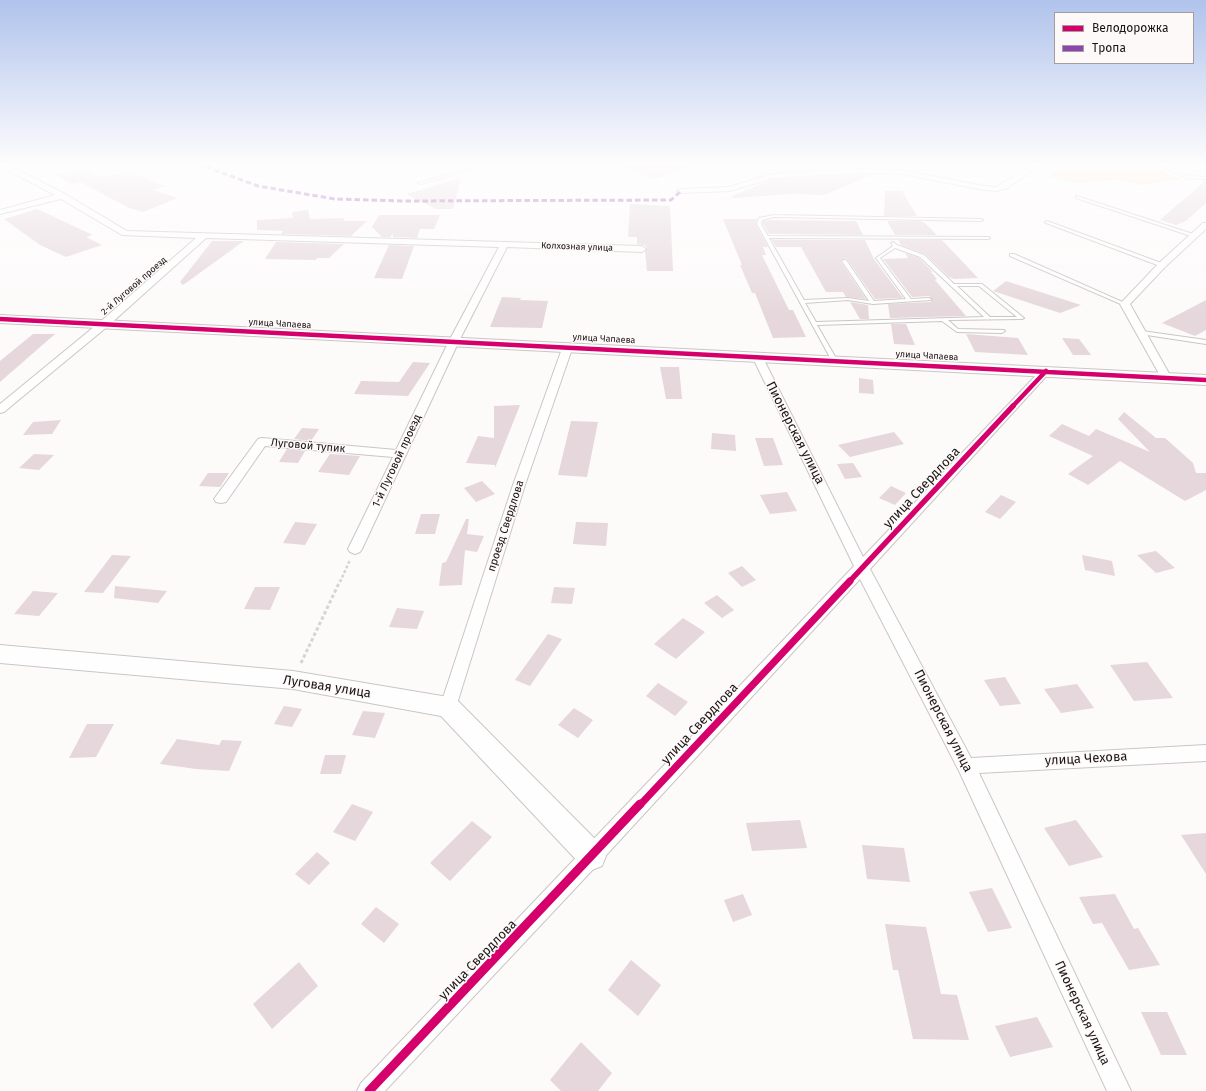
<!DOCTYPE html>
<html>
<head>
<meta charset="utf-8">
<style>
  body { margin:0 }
  #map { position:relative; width:1206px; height:1091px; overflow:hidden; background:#fdfafa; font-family:"Fira Sans",sans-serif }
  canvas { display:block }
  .legend { position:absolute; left:1054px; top:12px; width:140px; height:52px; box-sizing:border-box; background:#fef9f9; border:1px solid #a39d9d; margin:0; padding:5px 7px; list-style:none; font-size:12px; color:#1a1413 }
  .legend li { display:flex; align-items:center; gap:8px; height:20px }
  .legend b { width:20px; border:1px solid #a39d9d }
</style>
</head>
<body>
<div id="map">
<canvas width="1206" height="1091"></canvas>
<ul class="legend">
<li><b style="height:5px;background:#d6006c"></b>Велодорожка</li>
<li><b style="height:5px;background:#8e44ad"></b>Тропа</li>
</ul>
</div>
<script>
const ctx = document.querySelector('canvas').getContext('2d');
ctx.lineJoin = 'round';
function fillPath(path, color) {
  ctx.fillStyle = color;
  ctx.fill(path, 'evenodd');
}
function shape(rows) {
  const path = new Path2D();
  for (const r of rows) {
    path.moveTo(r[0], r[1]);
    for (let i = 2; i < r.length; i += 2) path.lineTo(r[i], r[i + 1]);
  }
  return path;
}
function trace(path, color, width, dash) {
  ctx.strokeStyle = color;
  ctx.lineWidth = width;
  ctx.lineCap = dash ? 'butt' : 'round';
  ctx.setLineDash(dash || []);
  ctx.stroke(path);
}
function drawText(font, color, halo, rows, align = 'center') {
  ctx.font = font + ' "Fira Sans",sans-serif';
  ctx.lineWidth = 3;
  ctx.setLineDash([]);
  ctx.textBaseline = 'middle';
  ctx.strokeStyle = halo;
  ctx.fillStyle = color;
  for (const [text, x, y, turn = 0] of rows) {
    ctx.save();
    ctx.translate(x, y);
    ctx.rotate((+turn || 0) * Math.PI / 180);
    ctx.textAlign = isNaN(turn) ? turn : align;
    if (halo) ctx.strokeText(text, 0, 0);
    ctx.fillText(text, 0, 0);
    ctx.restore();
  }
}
fillPath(shape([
  [1066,164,1145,164,1182,179,1141,185,1116,180,1078,183,1049,177]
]), '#f5dcc1');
fillPath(shape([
  [617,164,694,164,694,166,655,179,617,165],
  [83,168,101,178,127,171,165,186,153,190,178,198,143,212,129,208,80,182,73,184,56,175],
  [857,174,871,175,824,195,793,194,733,198,732,196,773,179],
  [461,178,453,209,436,209,406,194],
  [1206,180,1206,203,1186,221,1176,225,1160,220],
  [885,191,902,191,917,216,884,216],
  [630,204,670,206,673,271,647,271,645,251,647,248,645,245,637,244,637,237,628,237],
  [37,209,93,235,86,237,102,245,66,257,40,245,4,219],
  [308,210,310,219,345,218,343,221,367,221,351,236,281,234,283,231,257,230,257,220,293,218,292,212],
  [379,215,440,215,434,229,420,229,417,238,393,237,393,234,390,237,382,237,372,227],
  [723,219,757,219,756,225,768,247,763,247,766,255,762,255,789,310,793,310,806,337,773,338,755,293,752,293,740,265,742,265],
  [770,220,856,221,863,235,769,234,763,224,763,221],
  [887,221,920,221,925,223,937,235,895,235],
  [772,240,865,240,874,259,903,298,875,299,846,258,841,260,841,262,866,299,846,297,843,292,826,292,801,247,776,247],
  [898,240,942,240,978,278,954,279,949,277,925,254,901,245],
  [212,241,244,241,183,285,180,282],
  [276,242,344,244,329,258,317,258,316,260,265,259],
  [389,245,414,246,402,279,374,278],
  [905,253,919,258,934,273,930,271,937,279,935,280,966,316,890,318,888,304,931,302,932,300,929,296,912,297,883,259,908,258],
  [1006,281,1081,305,1060,313,993,291],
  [502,297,521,298,520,300,548,301,542,328,490,327],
  [1206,300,1206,330,1195,336,1162,323],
  [850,302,868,305,869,319,860,319],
  [891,324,906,324,915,345,894,344],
  [33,334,55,334,0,382,0,361],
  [966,334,1018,338,1028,355,975,352],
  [1062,338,1079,339,1091,355,1073,355],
  [413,362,430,363,408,396,354,394,361,381,399,382],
  [660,367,679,367,682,399,666,399],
  [859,378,873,380,874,394,859,393],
  [520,405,495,468,495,465,466,463,478,436,494,438,494,406],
  [1124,412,1156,438,1165,438,1193,463,1196,473,1206,473,1206,490,1185,501,1120,461,1088,485,1068,474,1093,456,1049,436,1062,424,1089,436,1096,429,1150,452,1118,419],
  [61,420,52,434,23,435,33,422],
  [571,421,598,422,587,477,558,475],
  [302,428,319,429,311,441,294,439],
  [894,432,904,444,850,457,838,445],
  [712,433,735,435,736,451,711,449],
  [755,438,773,438,783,465,764,466],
  [287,449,305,451,298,463,279,462],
  [34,454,54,455,39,470,19,468],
  [330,454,360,456,349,475,318,472],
  [853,463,862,477,845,479,837,464],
  [208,473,229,473,220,487,199,486],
  [482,481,495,494,476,502,464,488],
  [891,486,906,493,895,505,879,498],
  [787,492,797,511,770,514,760,495],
  [1001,495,1016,502,1000,519,985,512],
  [421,514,440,514,435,534,415,534],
  [466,519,469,519,467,534,484,536,477,552,465,550,462,585,439,586,442,563,446,562],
  [295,522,317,524,305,545,283,543],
  [576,522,608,523,606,546,573,544],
  [1156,551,1175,568,1156,573,1137,555],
  [112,555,131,556,103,593,84,592],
  [1082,555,1112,561,1115,576,1085,570],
  [742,566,756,580,742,587,728,573],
  [115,586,167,591,158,603,114,598],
  [255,587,280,587,270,610,244,609],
  [554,587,575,588,572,604,551,603],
  [33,591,58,593,39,616,14,614],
  [717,595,734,610,722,618,704,603],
  [397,608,424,611,417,629,389,627],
  [683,618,705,632,676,659,654,644],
  [548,634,562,639,530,686,515,680],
  [1147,662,1173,698,1134,701,1110,665],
  [1005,677,1021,704,1000,706,984,680],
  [658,683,688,702,675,716,646,696],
  [1077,684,1094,708,1061,713,1044,689],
  [284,706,302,709,292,727,274,724],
  [574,708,593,720,578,738,558,725],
  [363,711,385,713,375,738,352,735],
  [87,724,114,724,96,757,69,758],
  [177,739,219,745,222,740,242,741,229,771,196,769,160,764],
  [325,755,346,755,341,774,320,774],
  [352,804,373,812,355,841,333,832],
  [800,820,807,848,752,851,746,823],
  [1076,820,1103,857,1069,866,1044,828],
  [472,821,492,837,450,881,430,863],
  [1206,833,1206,874,1181,835],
  [862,845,904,848,910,882,867,879],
  [317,852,330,863,309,885,295,874],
  [992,888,1012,928,988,932,969,892],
  [743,894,752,915,733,922,724,900],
  [1115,894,1134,929,1138,928,1160,965,1129,970,1102,923,1093,924,1079,897],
  [376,907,399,924,384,943,361,924],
  [885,924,926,927,941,994,957,995,969,1040,913,1039,898,970,893,970],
  [631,960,661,985,638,1016,608,990],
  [299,962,318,986,272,1029,253,1004],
  [1141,1012,1167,1012,1187,1055,1161,1055],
  [1037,1017,1053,1047,1010,1057,995,1026],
  [581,1042,612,1073,598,1091,561,1091,550,1080]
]), '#e5d7db');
const lane = shape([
  [484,164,489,164,421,184,418,183,484,164],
  [1158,164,1162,164,1188,176,1206,177,1206,179,1186,178,1158,164],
  [1077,196,1196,235,1197,236,1194,237,1076,198,1076,196,1077,196],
  [774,215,982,219,983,220,981,221,774,217,762,220,761,224,768,236,989,237,990,238,988,239,769,238,804,300,848,298,869,301,842,261,844,260,846,260,874,301,906,299,876,258,893,246,891,243,893,242,897,245,924,255,954,284,982,284,1024,318,1022,319,948,320,958,329,1004,330,1005,331,1002,333,957,332,942,321,817,325,837,360,834,362,832,361,757,224,759,218,774,215],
  [895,248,920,257,984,317,816,322,805,303,848,300,873,304,931,300,931,299,929,298,911,299,880,258,895,248],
  [957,286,979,286,1017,317,990,317,957,286],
  [1047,221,1164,264,1164,265,1160,266,1046,223,1045,222,1047,221],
  [1010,254,1014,254,1127,304,1123,305,1010,256,1010,254],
  [1142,331,1206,340,1206,344,1140,334,1139,333,1142,331]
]);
const street = shape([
  [0,164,6,164,65,194,127,231,642,246,646,249,642,252,507,247,459,341,362,549,360,552,355,554,350,552,348,549,393,457,265,446,226,502,221,503,216,502,214,499,258,439,262,438,396,450,449,341,499,247,206,238,108,326,4,412,0,413,0,404,100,322,196,238,122,235,61,199,0,214,0,210,55,195,0,166,0,164],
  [1035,164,1042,164,1008,188,997,191,984,190,902,174,857,173,773,178,730,191,681,193,677,191,681,189,729,187,772,174,857,169,902,170,984,186,996,187,1035,164],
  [1203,223,1206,223,1206,229,1165,267,1130,304,1171,377,1166,380,1162,379,1120,304,1159,263,1203,223],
  [568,343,573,346,525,485,456,707,454,712,448,714,442,712,440,707,513,485,563,346,568,343],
  [757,353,762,356,863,557,1042,369,1050,369,1051,371,870,569,971,758,1206,745,1206,761,979,773,1131,1091,1107,1091,959,771,860,579,599,863,385,1091,357,1091,361,1083,854,566,752,356,757,353]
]);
const secondary = shape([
  [0,315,1206,375,1206,385,0,323,0,315],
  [0,645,293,671,448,697,457,700,602,846,606,856,602,866,592,870,582,866,441,716,293,689,0,663,0,645]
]);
trace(lane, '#cac6c5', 2);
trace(street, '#cac6c5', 2);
trace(secondary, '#cac6c5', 2);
trace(shape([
  [340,582,350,560]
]), '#d5d5d5', 2.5, [3, 2]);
trace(shape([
  [301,663,340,581]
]), '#d5d5d5', 3, [3.5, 2.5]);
fillPath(lane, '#fffefe');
fillPath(street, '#fffefe');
fillPath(secondary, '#fffefe');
trace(shape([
  [198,164,258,186,335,199,402,201,671,200,681,191]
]), '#8e44ad', 3, [5.5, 3]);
trace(shape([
  [0,319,1206,380],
  [1012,407,1046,371]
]), '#d6006c', 4.5);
trace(shape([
  [849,582,1013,406]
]), '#d6006c', 5.5);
trace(shape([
  [640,805,850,581]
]), '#d6006c', 7);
trace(shape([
  [369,1091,640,804]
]), '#d6006c', 9);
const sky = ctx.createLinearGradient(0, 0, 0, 316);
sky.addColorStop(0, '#b0c3ec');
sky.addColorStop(0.52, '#fefdfd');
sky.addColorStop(1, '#fefdfd00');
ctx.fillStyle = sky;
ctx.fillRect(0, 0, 1206, 316);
drawText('9px', '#1a1413', '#fef9f9', [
  ["Колхозная улица",577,247,2],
  ["2-й Луговой проезд",134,286,-41],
  ["улица Чапаева",280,324,3],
  ["улица Чапаева",604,339,3],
  ["улица Чапаева",927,356,3]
]);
drawText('11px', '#1a1413', '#fef9f9', [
  ["Луговой тупик",308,446,5],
  ["1-й Луговой проезд",397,461,-65],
  ["проезд Свердлова",506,526,-72]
]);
drawText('13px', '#1a1413', '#fef9f9', [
  ["Пионерская улица",795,433,63],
  ["улица Свердлова",922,488,-47],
  ["Луговая улица",327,687,9],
  ["Пионерская улица",943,721,63],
  ["улица Свердлова",700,724,-47],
  ["улица Чехова",1086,759,-3],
  ["улица Свердлова",478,960,-46],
  ["Пионерская улица",1082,1013,65]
]);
</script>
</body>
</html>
